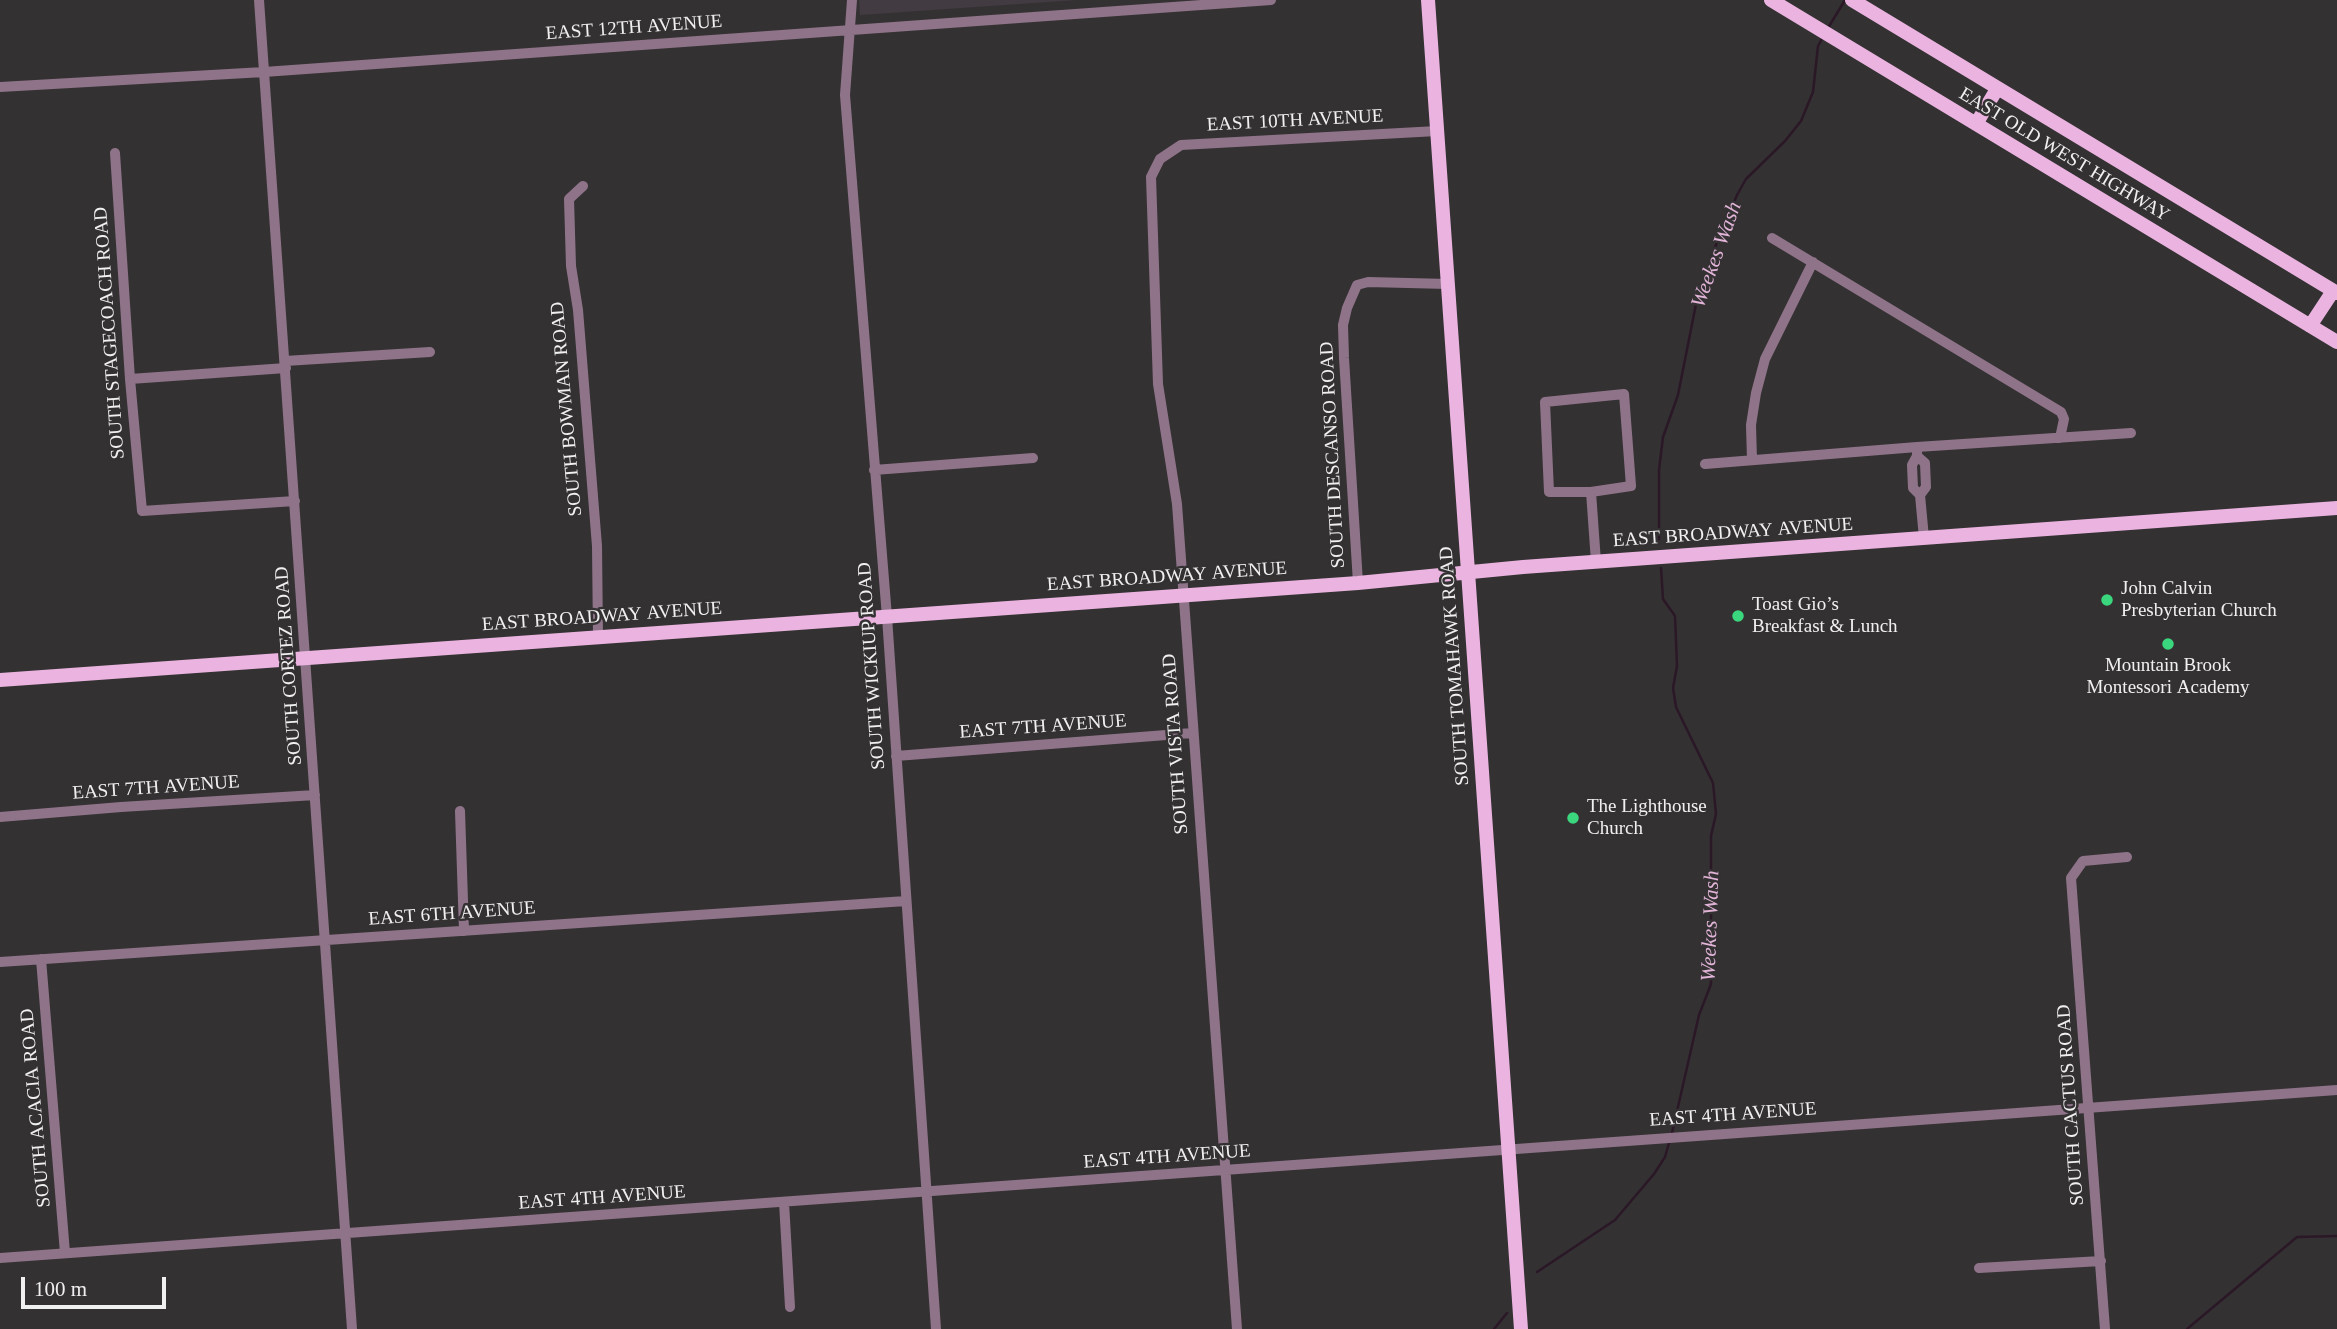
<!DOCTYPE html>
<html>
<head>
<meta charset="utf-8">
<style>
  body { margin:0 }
  #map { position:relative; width:2337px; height:1329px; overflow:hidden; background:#343133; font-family:Georgia,serif }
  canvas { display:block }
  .scale { position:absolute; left:21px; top:1277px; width:145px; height:32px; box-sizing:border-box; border:4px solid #f1f0f1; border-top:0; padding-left:9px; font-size:21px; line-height:24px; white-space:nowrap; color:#f1f0f1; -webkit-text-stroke:5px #343133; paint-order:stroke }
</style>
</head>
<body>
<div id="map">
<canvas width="2337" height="1329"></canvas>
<div class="scale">100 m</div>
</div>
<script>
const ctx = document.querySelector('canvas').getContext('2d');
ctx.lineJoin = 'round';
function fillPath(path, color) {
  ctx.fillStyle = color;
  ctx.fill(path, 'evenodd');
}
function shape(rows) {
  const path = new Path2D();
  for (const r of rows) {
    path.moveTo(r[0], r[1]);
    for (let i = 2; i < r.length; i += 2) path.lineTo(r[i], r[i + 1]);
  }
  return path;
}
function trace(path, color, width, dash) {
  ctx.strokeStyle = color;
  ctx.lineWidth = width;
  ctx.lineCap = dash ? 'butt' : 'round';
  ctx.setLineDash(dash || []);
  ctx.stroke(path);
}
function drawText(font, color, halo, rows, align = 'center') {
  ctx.font = font + ' Georgia,serif';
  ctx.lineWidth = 5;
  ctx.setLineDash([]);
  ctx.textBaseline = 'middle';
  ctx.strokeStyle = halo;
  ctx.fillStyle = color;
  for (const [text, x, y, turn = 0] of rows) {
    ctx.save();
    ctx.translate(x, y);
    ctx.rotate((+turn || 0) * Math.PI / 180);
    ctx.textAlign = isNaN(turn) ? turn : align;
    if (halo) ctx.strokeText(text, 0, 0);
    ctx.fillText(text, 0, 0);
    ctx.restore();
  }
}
fillPath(shape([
  [859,0,1077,0,860,15]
]), '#423b41');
trace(shape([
  [1828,28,1845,0],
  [1659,539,1659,470,1663,437,1678,395,1697,299,1713,252,1737,195,1746,179,1785,141,1801,121,1813,92,1818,46,1823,37],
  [1661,568,1663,599,1675,616,1677,666,1673,688,1676,707,1713,783,1716,814,1711,836,1711,984,1699,1015,1672,1133],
  [1537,1272,1615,1220,1654,1174,1665,1157,1669,1143],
  [1494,1329,1507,1313],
  [2187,1329,2297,1237,2337,1236]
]), '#2b1827', 2.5);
trace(shape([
  [259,0,352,1329],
  [852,0,845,95,887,617,936,1329],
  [0,87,264,72,1271,0],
  [115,153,130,379,142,511,295,501],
  [583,186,569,199,571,266,578,310,597,546,598,636],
  [1772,238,2061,412,2064,419,2060,438],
  [285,361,430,352],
  [130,379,286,368],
  [1624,394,1631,486,1591,492,1549,492,1545,402,1624,394],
  [1917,456,1917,447,2131,433],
  [1752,460,1751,425,1756,393,1765,359,1813,262],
  [1705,464,1917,447],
  [874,470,1033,458],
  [1591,492,1596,562],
  [1920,495,1926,487,1925,463,1917,456,1912,465,1913,488,1920,495,1924,538],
  [1358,583,1344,358,1343,325,1347,308,1357,285,1368,282,1448,284],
  [896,756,1192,733],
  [460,811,464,931],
  [0,817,121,807,315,795],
  [41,959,65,1253],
  [0,962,906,901],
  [784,1202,790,1307],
  [0,1258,2337,1090],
  [1979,1268,2101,1261],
  [1237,1329,1177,504,1158,384,1151,177,1160,159,1181,145,1437,131],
  [2105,1329,2071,878,2083,861,2127,857]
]), '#8f7489', 10);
trace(shape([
  [1428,0,1521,1329],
  [1771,0,2337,342],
  [1852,0,2337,293],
  [1976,124,1997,89],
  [2310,326,2333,291],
  [0,680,1358,583,1523,567,2337,508]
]), '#ebb4e0', 14);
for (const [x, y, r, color] of [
  [2107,600,7,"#3ad77f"],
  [1738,616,7,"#3ad77f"],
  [2168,644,7,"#3ad77f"],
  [1573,818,7,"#3ad77f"]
]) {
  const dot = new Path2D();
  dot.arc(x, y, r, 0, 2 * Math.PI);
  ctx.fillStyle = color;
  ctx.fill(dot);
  trace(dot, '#343133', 2.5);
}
drawText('19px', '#f1f0f1', '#343133', [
  ["EAST 12TH AVENUE",634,28,-4],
  ["EAST 10TH AVENUE",1295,121,-3],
  ["EAST OLD WEST HIGHWAY",2064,155,31],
  ["SOUTH STAGECOACH ROAD",110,333,-94],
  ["SOUTH BOWMAN ROAD",567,409,-95],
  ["SOUTH DESCANSO ROAD",1333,455,-93],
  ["EAST BROADWAY AVENUE",1733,533,-4],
  ["EAST BROADWAY AVENUE",1167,577,-4],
  ["EAST BROADWAY AVENUE",602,617,-4],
  ["SOUTH CORTEZ ROAD",289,666,-94],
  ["SOUTH WICKIUP ROAD",872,666,-94],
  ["SOUTH TOMAHAWK ROAD",1455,666,-94],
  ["EAST 7TH AVENUE",1043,727,-4],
  ["SOUTH VISTA ROAD",1176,744,-94],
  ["EAST 7TH AVENUE",156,788,-4],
  ["EAST 6TH AVENUE",452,914,-4],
  ["SOUTH CACTUS ROAD",2071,1105,-94],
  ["SOUTH ACACIA ROAD",36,1108,-95],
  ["EAST 4TH AVENUE",1733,1115,-4],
  ["EAST 4TH AVENUE",1167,1157,-4],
  ["EAST 4TH AVENUE",602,1198,-4]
]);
drawText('19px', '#f1f0f1', '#343133', [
  ["John Calvin",2121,589],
  ["Presbyterian Church",2121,611],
  ["Toast Gio’s",1752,605],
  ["Breakfast & Lunch",1752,627],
  ["Mountain Brook",2168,666,"center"],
  ["Montessori Academy",2168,688,"center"],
  ["The Lighthouse",1587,807],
  ["Church",1587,829]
], 'left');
drawText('italic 21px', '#e1b4d8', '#343133', [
  ["Weekes Wash",1717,255,-70],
  ["Weekes Wash",1711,926,-88]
]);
</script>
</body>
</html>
